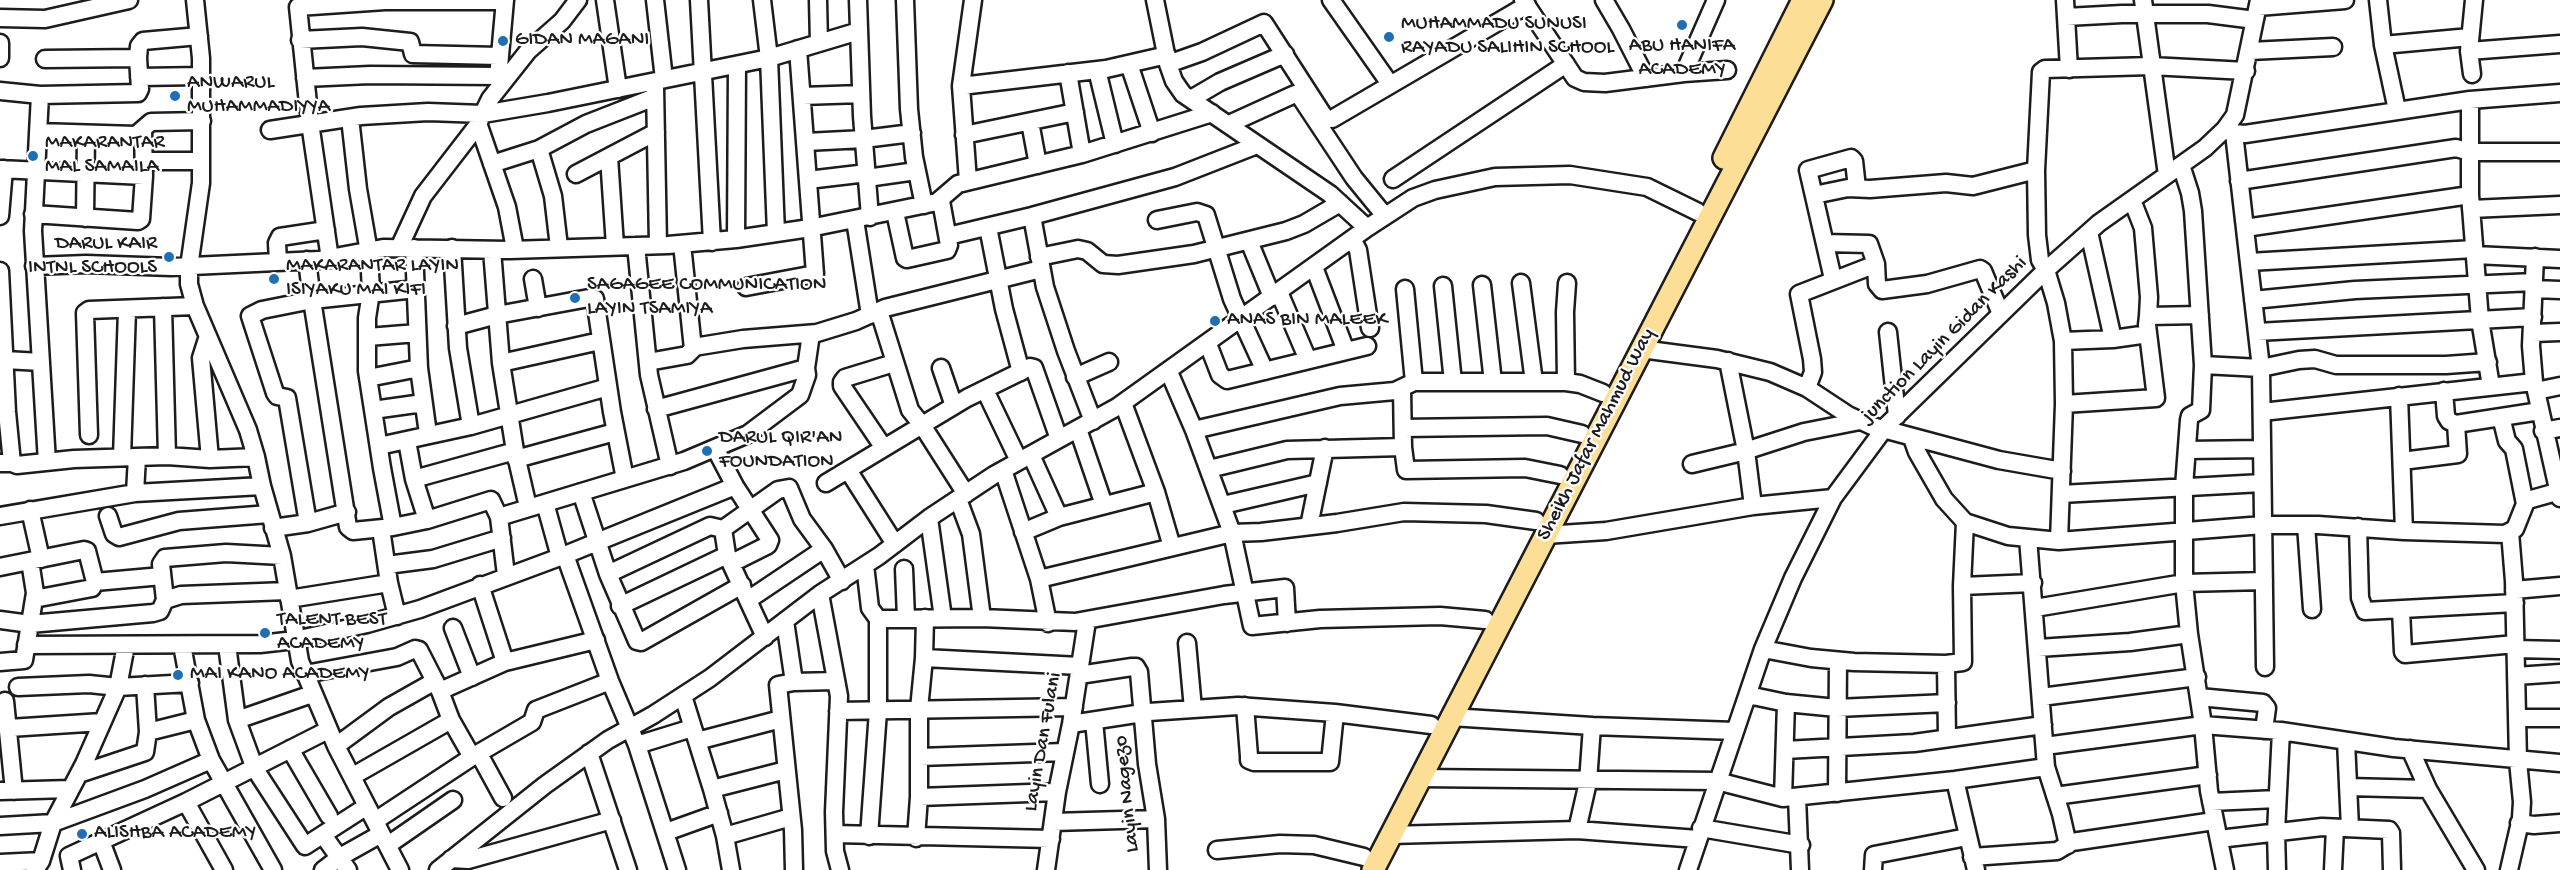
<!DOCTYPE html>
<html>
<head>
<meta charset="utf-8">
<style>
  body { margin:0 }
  canvas { display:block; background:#fff }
</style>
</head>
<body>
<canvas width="2560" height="870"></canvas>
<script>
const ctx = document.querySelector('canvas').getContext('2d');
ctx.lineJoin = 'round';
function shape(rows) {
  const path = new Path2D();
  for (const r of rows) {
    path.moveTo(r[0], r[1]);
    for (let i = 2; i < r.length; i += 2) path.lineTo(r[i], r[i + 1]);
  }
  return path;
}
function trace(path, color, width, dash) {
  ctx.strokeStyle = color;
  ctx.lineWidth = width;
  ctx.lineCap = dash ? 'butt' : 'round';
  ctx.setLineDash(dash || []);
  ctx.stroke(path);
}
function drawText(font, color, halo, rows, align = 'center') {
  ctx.font = font + ' "Gochi Hand",sans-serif';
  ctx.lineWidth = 4.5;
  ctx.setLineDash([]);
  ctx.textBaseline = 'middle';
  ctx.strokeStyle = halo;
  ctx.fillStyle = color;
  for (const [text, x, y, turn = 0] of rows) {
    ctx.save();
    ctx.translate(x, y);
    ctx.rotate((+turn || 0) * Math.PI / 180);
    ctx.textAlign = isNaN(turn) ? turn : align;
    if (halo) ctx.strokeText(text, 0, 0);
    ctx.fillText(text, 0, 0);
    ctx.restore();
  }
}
const minor = shape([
  [195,0,201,58,201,183,189,267,189,284,195,306,248,430,256,457,262,486,282,556,300,661,336,746,400,870],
  [605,0,618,89],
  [655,0,664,79],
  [699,0,712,242],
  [762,0,769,58,776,233],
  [818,0,819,43],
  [858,0,862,116,870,217],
  [905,0,909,109,914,157,924,205],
  [1155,0,1168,64,1174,81,1183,94,1330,194,1367,228],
  [1331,0,1390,84],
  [1523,0,1575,78,1584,82,1605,83,1684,73,1727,70],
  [1604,0,1621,29,1646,78],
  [2065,0,2069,69],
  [2143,0,2167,175],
  [2378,0,2383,45,2397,110],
  [2258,7,2345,0],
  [2066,17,2122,14,2208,14,2255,20],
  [0,18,45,19,129,0],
  [300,40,362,37,410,42,413,54,499,56],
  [0,43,0,58],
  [2383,45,2470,37],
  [2250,51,2333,47],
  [2469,51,2560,44],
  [45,59,138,58,139,46,143,41,199,36],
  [1129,64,1152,133],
  [1168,64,1202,52,1264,23,1322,113,1326,119,1332,119,1527,5],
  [499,67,505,0],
  [1097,70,1115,144],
  [1068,73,1082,154],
  [1684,73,1716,0],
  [2472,74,2469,51,2474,0],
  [139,77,201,76],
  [305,78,370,75,499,76],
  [961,86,1106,69,1167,55],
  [655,87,658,245],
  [0,91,40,95,138,93,140,89,138,58],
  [40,95,33,231,47,462],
  [802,96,861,94],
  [1191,99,1220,82,1285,54],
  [2470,100,2470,195,2480,320,2491,386],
  [350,118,358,189,369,252,371,292,367,318,367,371,382,468,393,527],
  [1030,122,1038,165],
  [478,123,507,207,515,249],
  [1229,124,1295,94,1299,95,1354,178,1385,216],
  [270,130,361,116,428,112,483,114,548,103,769,58,859,31],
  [2226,130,2234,133,2245,134,2470,100,2560,93],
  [38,132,136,135,151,122,202,121],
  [2234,133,2261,368,2265,667],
  [964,135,1075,112],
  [806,142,864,139,912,133],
  [539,149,553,196,559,247],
  [609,157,615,246],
  [144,161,201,161],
  [492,164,539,149,586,124,655,97],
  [2181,165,2190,193,2193,211,2203,365,2201,410,2190,416,2189,420,2184,487,2184,583,2189,634,2203,725,2209,791,2225,870],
  [0,169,144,176],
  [576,174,656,132],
  [867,178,916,171],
  [1393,179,1566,64],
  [808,180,867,173],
  [968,181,961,86,973,0],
  [2239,181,2456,148,2470,152,2560,152],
  [1814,195,1848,188,1870,189,1946,183,1973,186,2036,170],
  [2132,200,2143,228,2149,297,2148,316,2200,315],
  [2471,209,2560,205],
  [895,212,905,258,907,259,947,250,949,245,941,201],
  [33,214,138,221,141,219,144,176,143,130],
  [0,216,4,169],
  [1032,216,1045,287,1066,351,1093,421],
  [85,218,86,134],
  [855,220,870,315],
  [1157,220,1197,212,1206,215,1232,299,1265,371],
  [988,227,1004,309,1021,372],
  [2245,228,2470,195],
  [2089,232,2113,339],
  [948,236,1032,216,1175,177,1257,145],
  [736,239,737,65],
  [1352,239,1358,250,1370,328],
  [1249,241,1272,297],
  [1825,243,1869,244,1876,264,1877,284,1882,290,1927,284,1980,269,1983,271,2001,314],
  [636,246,649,375,670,466],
  [399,248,423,196,477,126,490,99,528,51,562,21,578,0],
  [414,248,419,368,428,434],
  [452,248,458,348,471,426],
  [492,250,501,363,515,451,528,507],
  [2475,255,2560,259],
  [1039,257,1078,249,1087,251,1103,264,1118,265,1194,254,1286,231,1304,224,1340,203],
  [2535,257,2531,346,2534,382,2560,498],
  [330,259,310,123,298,7,385,1,505,1],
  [307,260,312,300,262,310,250,316,275,393,277,396,287,398,308,523],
  [278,262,277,243,280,237,326,230],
  [2249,262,2474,249],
  [34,266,86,264,171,267,319,260,383,248,510,250,668,245,736,239,810,228,937,202,958,184,1082,154,1212,113],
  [1314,267,1346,351],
  [0,271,7,412,12,463],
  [533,279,538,308],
  [1833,279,1808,170,1851,158,1854,161,1857,188],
  [1521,283,1534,382],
  [1482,285,1493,382],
  [1443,286,1453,382],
  [746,287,815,274,798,49],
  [416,289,312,300,348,527,353,531,393,527,427,520,491,500,499,517,506,575],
  [1405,289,1414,382],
  [2534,289,2560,290],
  [1279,292,1308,360],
  [2253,300,2355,290,2534,282],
  [163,307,167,456],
  [879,311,910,410,922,425,966,494],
  [456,326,497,315,589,298,595,299,612,412,625,479],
  [1888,332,1897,416],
  [2257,332,2533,317],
  [2533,333,2560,332],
  [208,336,201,358,210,459],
  [368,337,417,333],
  [2063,341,2113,339,2148,334],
  [1208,344,1220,375,1227,380,1367,346],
  [694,347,743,339,817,333,856,321,885,308,1041,269],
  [1641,349,1717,359,1770,372,1807,388,1848,415,1872,426,1999,460,2062,471],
  [5,360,41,362],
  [1728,361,1746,451,1753,506],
  [648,362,687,355,693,349,682,244],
  [501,363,600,341],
  [2203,365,2261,368,2299,360,2315,359,2336,365,2446,365,2488,362],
  [941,368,954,406],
  [1169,372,1194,430,1232,533,1252,626,1320,619,1440,616,1485,620],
  [1075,377,1109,362],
  [368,378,419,368],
  [1566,382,1565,312,1567,283],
  [1807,388,1813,372,1812,359,1799,294,1876,264],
  [1402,389,1403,447,1406,470,1525,468,1560,475],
  [985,390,1019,461],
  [2444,391,2446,416,2449,421,2456,424,2540,411],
  [2536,391,2560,386],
  [2399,396,2404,531],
  [1123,403,1156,492,1172,547],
  [2064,404,2156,398,2147,325,2148,316],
  [656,409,806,368,811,334],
  [373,410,423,403],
  [2262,412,2534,382],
  [2501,417,2507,441,2514,449,2525,504],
  [1403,428,1547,426,1582,434],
  [1078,429,1104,505],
  [1194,430,1340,396,1395,391,1414,382,1566,382,1580,384,1603,393],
  [2543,431,2560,428],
  [89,435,85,313,89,310,195,306],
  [1912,438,1917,452,1944,499,1965,522,2008,536,2059,541,2263,525,2318,525,2404,531,2505,534,2515,529,2525,504,2528,500,2560,491],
  [407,441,414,479,427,520],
  [379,446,471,426,608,387],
  [715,448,735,486,770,540,768,545,732,563],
  [884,448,842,386,842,382,845,378,894,363],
  [2187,450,2262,449],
  [1031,455,1059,517],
  [122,457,127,310],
  [516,459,615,432],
  [2402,461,2458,454,2456,424],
  [0,463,12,463,17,465,74,459,167,456,210,459,256,457],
  [1692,464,1742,452,1804,432,1860,421],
  [1209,469,1287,450,1403,447],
  [848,470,895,544],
  [1003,470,1039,579,1048,623],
  [414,479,515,451],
  [826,483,967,398,1030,367,1034,368,1059,439],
  [581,492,608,574,637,641,641,642,742,585],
  [135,493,137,457],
  [2061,494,2262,483],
  [958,499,971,534,982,618],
  [545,503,560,557],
  [1223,505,1318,483],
  [30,510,41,559],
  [0,516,135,493,262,486],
  [108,516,114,534,119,537,179,521,269,514],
  [499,517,684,461,748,434,800,395,807,375,806,368],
  [929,518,943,618],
  [2306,525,2312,609],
  [1309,526,1325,448],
  [2358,527,2360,598,2365,611,2515,603],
  [273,528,308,523,347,512],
  [381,529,389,583,397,616],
  [723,529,778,490,789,488,802,519,824,549,842,581],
  [723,529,727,555,765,637],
  [1023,532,1059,517,1156,492],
  [1545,535,1606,531,1753,506,1833,498],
  [2028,538,2046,767,2061,814,2068,845],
  [2059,541,2064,404,2063,341,2056,303,2046,270,2040,260,2037,235,2036,170,2041,72,2045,69,2151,66,2246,71],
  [565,555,610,681,637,745,677,870],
  [387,565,433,559,502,538],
  [865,565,870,608,878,619,878,711,869,836],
  [0,567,84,550,87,551,95,582],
  [904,569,906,618],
  [608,574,710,526,723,529],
  [1039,579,1232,533,1261,532,1337,523,1404,512,1486,514,1536,521],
  [480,585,505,662],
  [1962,586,2033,583],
  [2514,590,2560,586],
  [820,594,839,696,834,812,835,851,840,870],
  [34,599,92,588,95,582,162,576],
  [289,599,389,583],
  [165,600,181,595,287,591],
  [748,600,824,549],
  [620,606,727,555],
  [2035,608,2184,583,2264,581],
  [2401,610,2403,652,2405,654,2515,644],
  [878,619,982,618,1075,622,1224,595,1285,588,1287,623],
  [0,620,30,624,153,613,160,611,165,600,161,564,165,558,226,553,282,556],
  [785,621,794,682],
  [453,628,472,677],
  [1187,643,1193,709],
  [26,645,260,644,295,640,367,624,420,609,560,557,735,486],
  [182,645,196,720,211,760,273,870],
  [227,645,237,720,312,694],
  [2038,648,2130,642,2189,634],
  [1763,649,1811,658,1854,662,1946,664,1963,662,1962,586,1965,522],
  [2515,649,2560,650],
  [924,658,1080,666],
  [0,662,24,660,35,593,30,561],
  [1946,664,1947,738],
  [305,674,397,657,415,649,419,650,440,691,451,720,472,757],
  [1079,675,1132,667,1136,667,1139,672,1147,764,1156,819,1158,870],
  [2516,676,2560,673],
  [18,687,89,684,118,687,190,683],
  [440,691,505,662,596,640],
  [1748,695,1786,703,1837,708,1947,703],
  [683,696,712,789,725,836,731,870],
  [2041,697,2197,677],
  [2199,697,2263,703,2267,708,2264,730],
  [5,701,14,791],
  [1245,706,1249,756,1249,760,1254,762,1330,762,1335,713],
  [838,711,1074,707],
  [1451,717,1592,726,1735,731],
  [2517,718,2560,718],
  [237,720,255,769,305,846,367,806],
  [1094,721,1100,784],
  [1071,724,1149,712,1238,706,1335,713,1431,725],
  [9,728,102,722],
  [148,732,196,720],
  [697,741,781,719],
  [2346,741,2350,828],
  [637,745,692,728],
  [336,746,389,707,435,681],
  [2045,746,2203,725,2281,731,2394,748,2560,763],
  [290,749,329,816],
  [2410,749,2428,789,2476,870],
  [1785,750,1914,743,2043,725],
  [589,753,628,870],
  [479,754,503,798],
  [920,757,1064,752],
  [79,774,145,752,148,732,145,685],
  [353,776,451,720],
  [1420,778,1717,781,1783,798,1955,780,2046,767],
  [1955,780,1976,870],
  [2348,787,2428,789],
  [712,789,786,770],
  [0,791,69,789],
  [1837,793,1838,661],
  [2055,796,2208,775],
  [919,797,1057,792],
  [1797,797,1800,870],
  [1783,798,1786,703],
  [186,802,224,870],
  [2211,802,2277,799],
  [375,821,472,757,532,722,536,710,610,681],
  [1053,822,1156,819],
  [2519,823,2534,825,2560,823],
  [0,826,53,823,145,789,211,760],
  [1701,828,1801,845],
  [1577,830,1588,782,1592,726],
  [666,832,719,813],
  [835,834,1051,839],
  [323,835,348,870],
  [1390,835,1577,830,1698,839],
  [725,836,791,817],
  [916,838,919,797,919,709,924,658,925,618],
  [2219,839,2322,827,2389,830,2391,833,2392,870],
  [101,841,112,870],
  [388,845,453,800],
  [1217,850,1280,844,1314,845,1364,857],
  [1972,857,2057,851,2072,842,2214,821],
  [451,859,468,860,612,820],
  [0,863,41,861],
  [35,870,41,861,53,823,84,764,118,687,126,645],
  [72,870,69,856,186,802,328,730],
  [323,870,340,857,381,834],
  [438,870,545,785,608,740,653,715,710,678,820,594,879,556,929,518,994,475,1117,407,1367,228,1413,198,1435,190,1495,177,1570,175,1647,187,1698,212],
  [794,870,793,830,778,685,794,682,836,681],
  [1046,870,1057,792,1071,724,1087,621],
  [1688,870,1763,649,1793,578,1833,498,1887,425,2046,270,2099,223,2205,148,2225,129,2235,115,2259,0],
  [1873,870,1874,855,1967,837],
  [2277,870,2276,832,2281,731],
  [2333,870,2335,828],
  [2509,870,2521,818,2522,802,2518,761,2514,581,2510,532]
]);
const major = shape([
  [1724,158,1803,0],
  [1373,870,1822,0]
]);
trace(minor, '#1c1c1c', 21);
trace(major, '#1c1c1c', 26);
trace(minor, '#fff', 16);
trace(major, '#fcde96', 21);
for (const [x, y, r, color] of [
  [1682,25,6,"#1f6fb2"],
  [1389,37,6,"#1f6fb2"],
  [503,41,6,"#1f6fb2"],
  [175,96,6,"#1f6fb2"],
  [33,156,6,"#1f6fb2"],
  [169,257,6,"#1f6fb2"],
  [274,279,6,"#1f6fb2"],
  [575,298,6,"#1f6fb2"],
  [1215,321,6,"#1f6fb2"],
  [707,451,6,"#1f6fb2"],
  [265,633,6,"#1f6fb2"],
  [178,675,6,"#1f6fb2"],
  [82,834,6,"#1f6fb2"]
]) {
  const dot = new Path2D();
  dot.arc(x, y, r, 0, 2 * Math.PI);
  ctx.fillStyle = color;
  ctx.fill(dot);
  trace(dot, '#fff', 2);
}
drawText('21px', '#1c1c1c', '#fff', [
  ["MUHAMMADU SUNUSI",1401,25],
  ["RAYADU SALIHIN SCHOOL",1401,49],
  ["GIDAN MAGANI",515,41],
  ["ABU HANIFA",1682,47,"center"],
  ["ACADEMY",1682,71,"center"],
  ["ANWARUL",187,84],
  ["MUHAMMADIYYA",187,108],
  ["MAKARANTAR",45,144],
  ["MAL SAMAILA",45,168],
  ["DARUL KAIR",157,245,"right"],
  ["INTNL SCHOOLS",157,269,"right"],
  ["MAKARANTAR LAYIN",286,267],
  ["ISIYAKU MAI KIFI",286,291],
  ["SAGAGEE COMMUNICATION",587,286],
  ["LAYIN TSAMIYA",587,310],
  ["ANAS BIN MALEEK",1227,321],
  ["DARUL QIR'AN",719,439],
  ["FOUNDATION",719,463],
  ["TALENT BEST",277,621],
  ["ACADEMY",277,645],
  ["MAI KANO ACADEMY",190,675],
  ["ALISHBA ACADEMY",94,834]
], 'left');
drawText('21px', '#1c1c1c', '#fff', [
  ["junction Layin Gidan Kashi",1945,340,-45],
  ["Sheikh Jafar Mahmud Way",1597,435,-63],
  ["Layin Dan Fulani",1044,742,-80],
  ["Layin Nagezo",1128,794,-96]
]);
</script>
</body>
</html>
